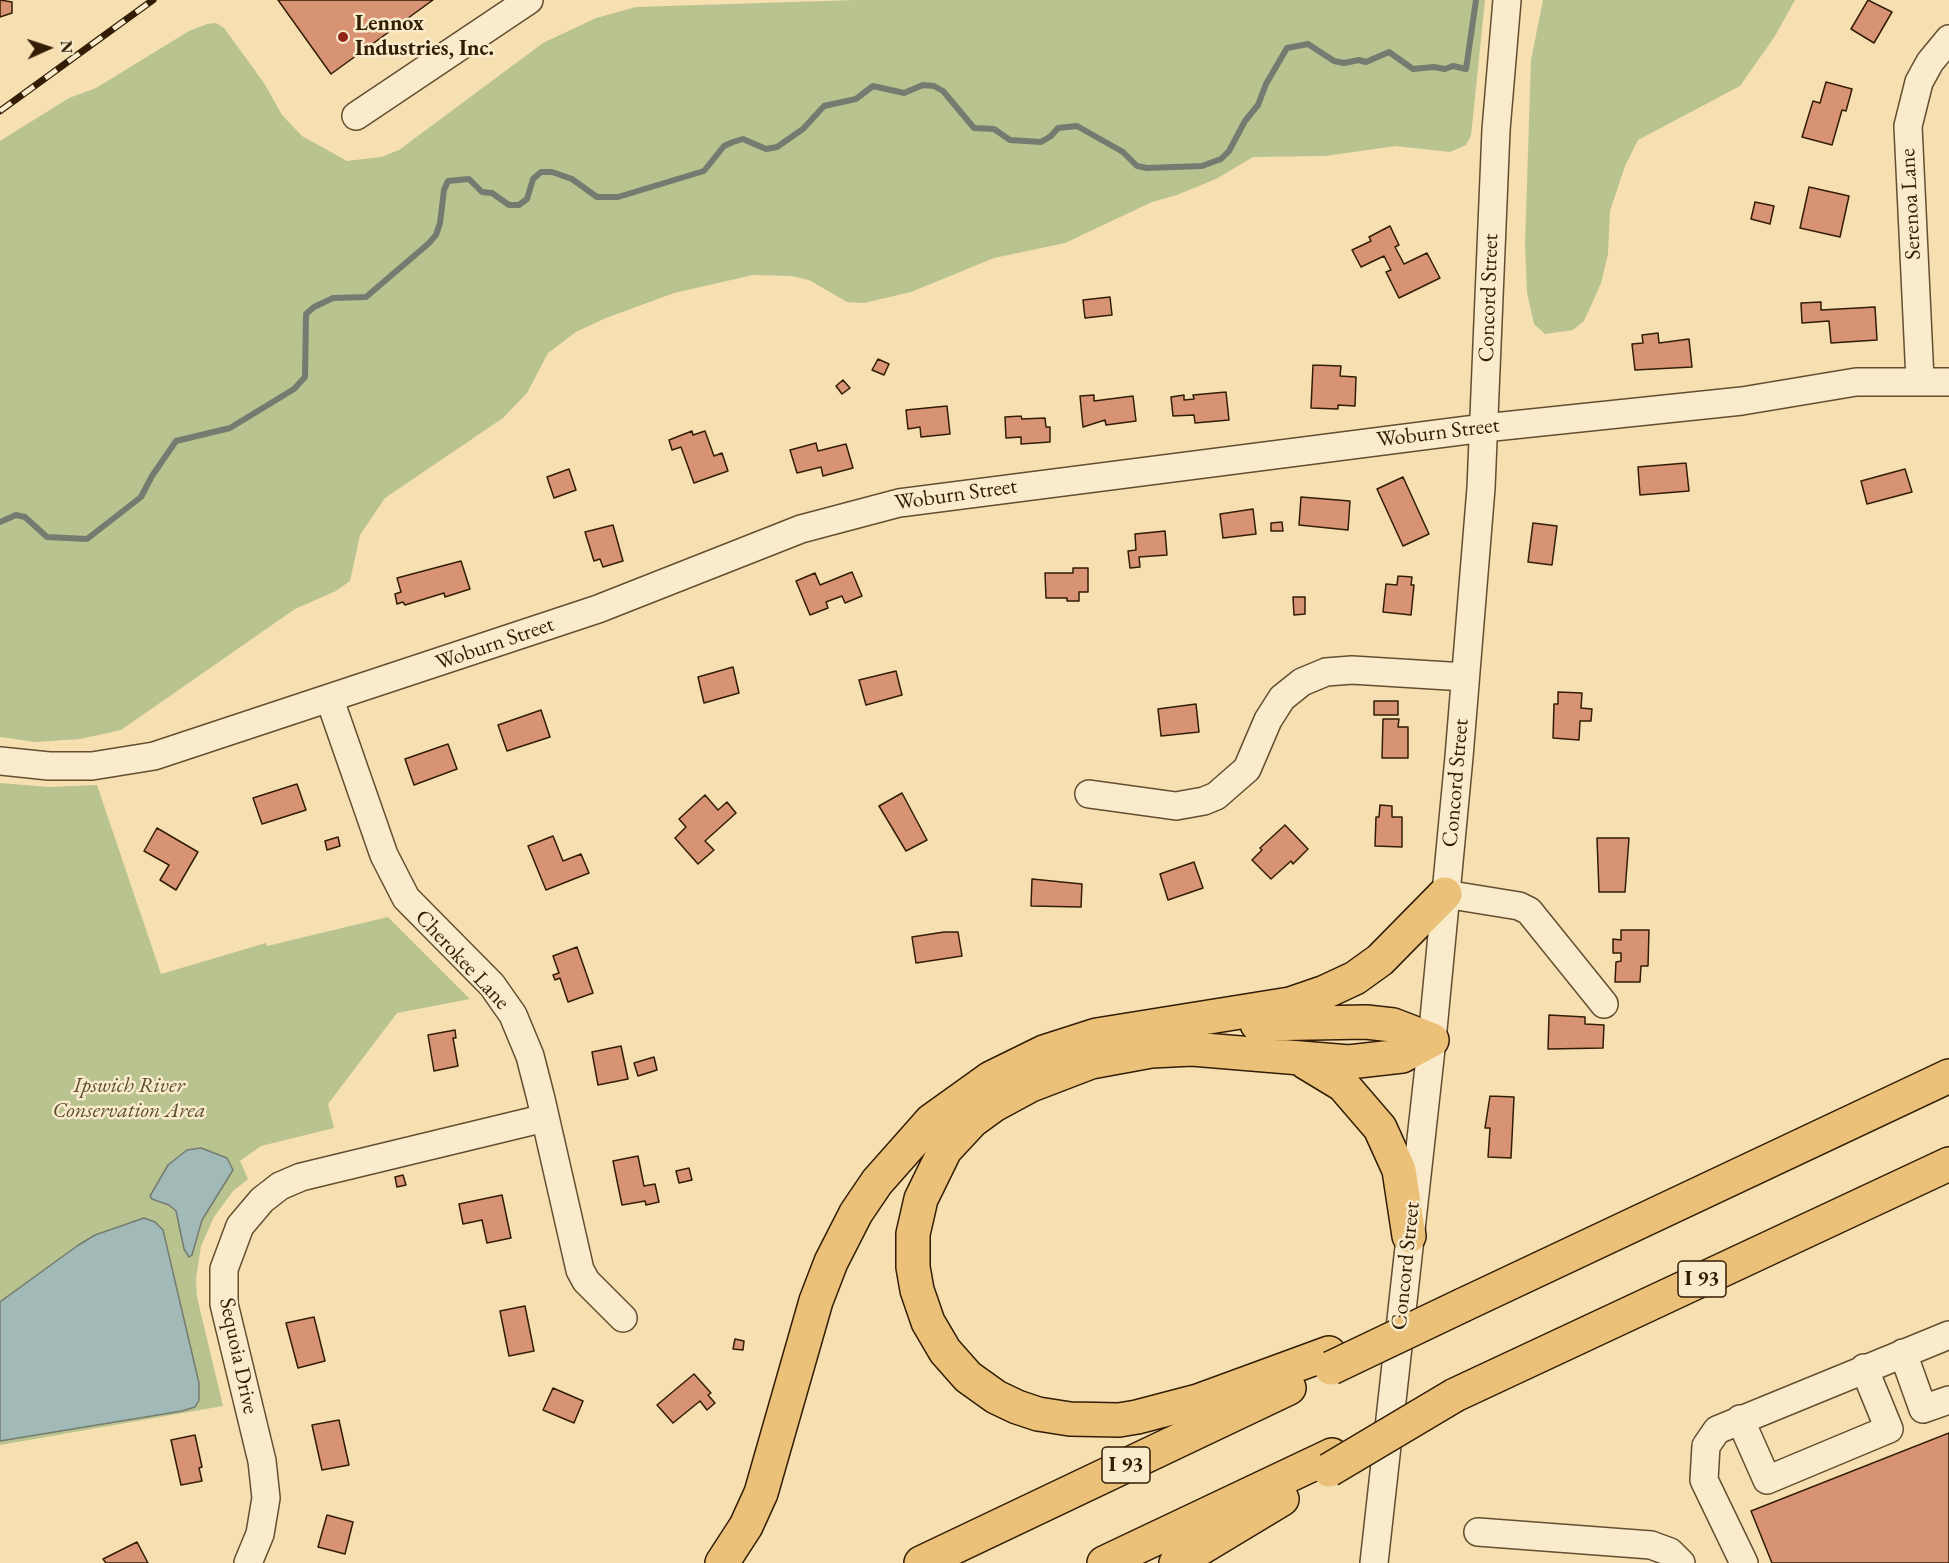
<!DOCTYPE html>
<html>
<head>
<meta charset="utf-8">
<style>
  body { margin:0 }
  #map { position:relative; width:1949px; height:1563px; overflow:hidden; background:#f6e0b1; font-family:"EB Garamond",serif }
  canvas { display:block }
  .north { position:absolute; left:18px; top:18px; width:60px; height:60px; -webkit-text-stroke:4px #f9ebcc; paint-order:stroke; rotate:87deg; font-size:16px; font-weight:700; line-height:24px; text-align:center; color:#321d05 }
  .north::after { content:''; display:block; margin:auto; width:21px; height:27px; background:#321d05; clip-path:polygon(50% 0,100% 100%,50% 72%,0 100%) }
</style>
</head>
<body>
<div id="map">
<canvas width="1949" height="1563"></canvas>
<div class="north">N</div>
</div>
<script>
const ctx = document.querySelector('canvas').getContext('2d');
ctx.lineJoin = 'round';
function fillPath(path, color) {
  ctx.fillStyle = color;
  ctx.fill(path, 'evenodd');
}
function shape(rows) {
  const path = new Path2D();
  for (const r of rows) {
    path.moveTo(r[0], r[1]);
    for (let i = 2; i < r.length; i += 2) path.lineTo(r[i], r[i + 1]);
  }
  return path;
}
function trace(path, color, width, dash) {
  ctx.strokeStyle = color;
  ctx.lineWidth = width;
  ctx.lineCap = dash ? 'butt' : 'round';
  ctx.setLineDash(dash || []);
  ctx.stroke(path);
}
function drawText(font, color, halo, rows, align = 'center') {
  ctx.font = font + ' "EB Garamond",serif';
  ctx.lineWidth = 5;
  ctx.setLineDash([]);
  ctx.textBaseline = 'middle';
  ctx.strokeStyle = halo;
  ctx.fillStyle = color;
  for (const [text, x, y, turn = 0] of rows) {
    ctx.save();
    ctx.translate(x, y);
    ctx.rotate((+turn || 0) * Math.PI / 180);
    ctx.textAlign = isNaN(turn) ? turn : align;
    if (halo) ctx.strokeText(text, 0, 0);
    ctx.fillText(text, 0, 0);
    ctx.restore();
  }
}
fillPath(shape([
  [856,0,1485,0,1471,136,1466,145,1450,152,1396,146,1325,156,1253,157,1216,179,1177,195,1152,202,1065,243,994,258,911,292,864,303,847,302,809,280,791,276,753,275,674,293,606,318,576,332,548,353,527,393,503,418,385,498,360,535,350,581,336,591,295,609,121,730,80,739,36,742,0,737,0,141,69,98,96,88,189,31,207,24,216,23,224,28,264,83,282,115,302,136,347,161,381,157,399,150,543,43,596,18,636,7],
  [1543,0,1795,0,1775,36,1740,86,1638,140,1625,166,1610,211,1608,254,1601,283,1584,321,1573,330,1545,334,1534,324,1527,293,1525,244,1531,60],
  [0,783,49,787,97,785,161,974,266,943,267,946,388,917,470,999,397,1013,328,1104,334,1128,261,1146,240,1161,248,1179,233,1191,214,1217,201,1246,196,1278,197,1297,223,1406,0,1445]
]), '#b8c38f');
const water = shape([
  [201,1148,227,1158,233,1170,202,1220,192,1255,189,1257,184,1249,176,1211,169,1205,152,1199,150,1196,168,1165,187,1150,201,1148],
  [144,1218,155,1222,163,1230,199,1383,199,1400,195,1407,182,1411,0,1441,0,1302,77,1246,95,1235,144,1218]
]);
fillPath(water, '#a1bab7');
trace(water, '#757b70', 1.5);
trace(shape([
  [0,522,16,515,25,517,47,537,87,539,141,497,152,476,176,441,230,428,294,389,305,377,306,314,314,307,333,298,366,297,428,244,436,235,440,223,444,190,448,181,469,179,482,192,492,193,509,205,519,205,527,199,533,179,541,172,552,172,572,179,597,197,618,197,704,171,724,146,733,142,743,139,766,149,777,147,803,129,824,106,856,99,873,86,904,93,923,85,934,86,943,91,974,128,994,129,1010,140,1041,142,1051,136,1058,128,1077,126,1123,152,1137,166,1147,168,1202,166,1221,159,1229,151,1245,121,1258,105,1266,84,1287,48,1308,44,1334,61,1344,63,1359,60,1366,62,1389,52,1413,69,1434,67,1445,69,1453,66,1466,69,1476,0]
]), '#757b70', 6);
const building = shape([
  [0,0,12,2,12,13,0,17,0,0],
  [278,0,433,0,331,74,278,0],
  [1868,0,1892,12,1874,43,1851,29,1868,0],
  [1826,82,1852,89,1846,111,1842,110,1832,145,1802,137,1813,101,1820,103,1826,82],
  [1809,187,1849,196,1840,237,1800,228,1809,187],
  [1755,202,1774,206,1770,224,1751,219,1755,202],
  [1390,226,1399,245,1395,247,1404,264,1427,253,1440,278,1399,298,1386,272,1391,270,1384,256,1361,267,1352,250,1371,241,1369,237,1390,226],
  [1110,297,1112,315,1085,318,1083,300,1110,297],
  [1821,302,1821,310,1875,307,1877,340,1831,343,1829,321,1802,323,1801,303,1821,302],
  [1658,333,1659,343,1689,339,1692,367,1635,370,1632,344,1643,343,1642,335,1658,333],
  [878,359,889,364,884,375,872,370,878,359],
  [1313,365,1341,366,1340,376,1356,377,1355,406,1338,405,1338,409,1311,408,1313,365],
  [843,380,850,388,842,394,836,386,843,380],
  [1226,392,1229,420,1195,423,1194,415,1173,416,1171,397,1184,395,1184,400,1194,399,1193,395,1226,392],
  [1094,395,1094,401,1133,396,1136,421,1106,425,1105,420,1083,427,1080,396,1094,395],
  [947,406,950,434,921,437,920,427,908,429,906,410,947,406],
  [1021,416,1022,419,1045,418,1046,427,1050,427,1050,442,1021,444,1021,437,1006,438,1005,417,1021,416],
  [692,431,693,435,705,431,714,456,722,453,728,471,694,483,681,447,672,450,669,440,692,431],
  [816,443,818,451,846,444,853,468,823,476,821,467,797,473,790,450,816,443],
  [1686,463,1689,491,1640,495,1638,467,1686,463],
  [569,469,576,490,554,498,547,477,569,469],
  [1905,469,1912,492,1867,504,1861,481,1905,469],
  [1403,477,1429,534,1403,546,1377,489,1403,477],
  [1301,497,1350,501,1348,530,1299,525,1301,497],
  [1253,509,1256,534,1223,538,1220,514,1253,509],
  [1282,522,1283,531,1271,531,1271,523,1282,522],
  [1533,523,1557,526,1552,565,1528,562,1533,523],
  [613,525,623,561,603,567,600,559,594,561,585,532,613,525],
  [1165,531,1167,555,1139,557,1140,567,1130,568,1128,551,1136,550,1135,534,1165,531],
  [461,561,470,589,445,597,444,593,405,605,403,602,397,604,395,594,401,592,397,578,461,561],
  [1073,568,1088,568,1088,592,1079,592,1079,601,1067,601,1067,598,1046,598,1045,573,1073,573,1073,568],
  [852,572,862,596,845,603,842,596,826,602,828,608,810,615,796,581,815,573,820,585,852,572],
  [1398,576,1412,577,1411,585,1414,585,1411,615,1383,612,1386,584,1397,585,1398,576],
  [1293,597,1305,597,1305,614,1294,615,1293,597],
  [733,667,739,693,704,703,698,677,733,667],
  [896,671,902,695,866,705,859,680,896,671],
  [1558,692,1582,693,1581,708,1592,709,1591,721,1580,721,1579,740,1553,738,1554,704,1558,704,1558,692],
  [1374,701,1398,701,1398,715,1374,715,1374,701],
  [1196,704,1199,732,1161,736,1158,709,1196,704],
  [541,710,550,737,507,751,498,725,541,710],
  [1383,719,1399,719,1398,727,1408,727,1408,758,1382,758,1383,719],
  [448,744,457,769,414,785,405,759,448,744],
  [297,784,306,810,262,824,253,798,297,784],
  [902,793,927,840,906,851,879,806,902,793],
  [705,795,718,810,727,802,736,813,705,841,714,850,698,864,675,838,686,827,679,819,705,795],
  [1380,805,1392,806,1392,817,1402,817,1402,847,1375,846,1376,817,1379,817,1380,805],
  [1285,825,1308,849,1293,864,1291,861,1271,879,1252,860,1262,850,1260,848,1285,825],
  [157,828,198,852,176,890,160,880,169,865,144,851,157,828],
  [553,836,563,861,581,854,589,873,546,890,528,846,553,836],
  [338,837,340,846,327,850,325,841,338,837],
  [1597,838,1629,838,1625,892,1599,892,1597,838],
  [1194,862,1203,888,1168,900,1160,874,1194,862],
  [1032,879,1082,884,1081,907,1031,906,1032,879],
  [1621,930,1649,930,1648,966,1641,966,1640,982,1615,982,1616,962,1621,961,1621,953,1613,953,1613,939,1621,940,1621,930],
  [944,932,958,932,962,956,916,963,912,937,944,932],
  [577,947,593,993,568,1002,560,978,555,980,553,975,559,973,553,956,577,947],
  [1549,1015,1585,1017,1585,1024,1604,1025,1603,1048,1548,1049,1549,1015],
  [455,1030,456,1038,453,1038,458,1066,434,1071,428,1035,455,1030],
  [621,1046,628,1079,598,1085,592,1052,621,1046],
  [654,1057,657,1070,638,1076,634,1063,654,1057],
  [1490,1096,1514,1097,1511,1158,1488,1157,1490,1128,1485,1128,1490,1096],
  [638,1156,644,1186,655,1184,659,1202,646,1205,645,1201,622,1205,613,1161,638,1156],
  [689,1168,692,1180,679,1183,676,1171,689,1168],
  [403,1175,406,1185,397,1187,395,1177,403,1175],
  [502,1195,511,1238,487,1243,482,1220,463,1224,459,1204,502,1195],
  [525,1306,534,1351,509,1356,500,1311,525,1306],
  [314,1317,325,1361,298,1368,286,1323,314,1317],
  [735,1339,744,1341,743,1350,733,1349,735,1339],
  [694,1374,711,1393,708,1395,715,1403,707,1410,700,1401,673,1423,657,1405,694,1374],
  [553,1388,583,1401,574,1423,543,1410,553,1388],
  [339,1420,349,1465,322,1470,312,1425,339,1420],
  [1949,1433,1949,1563,1772,1563,1751,1511,1949,1433],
  [195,1435,202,1467,199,1468,202,1481,181,1485,171,1440,195,1435],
  [327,1515,353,1522,345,1554,318,1547,327,1515],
  [137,1542,148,1563,106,1563,103,1559,137,1542]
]);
fillPath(building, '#d89374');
trace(building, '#321d05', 1.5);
const minor = shape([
  [356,116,529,0],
  [1920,380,1908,126,1919,82,1930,62,1949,39],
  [330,700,384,855,406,898,492,985,513,1015,530,1056,541,1099,580,1270,586,1281,623,1318],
  [0,761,49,766,92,766,154,756,598,609,801,529,899,503,1484,428,1742,401,1856,382,1949,382],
  [1089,794,1176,806,1204,801,1216,796,1247,769,1268,720,1282,698,1302,682,1326,672,1352,670,1465,677],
  [1445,894,1519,906,1529,911,1604,1004],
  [1903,1353,1923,1409,1949,1400],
  [1740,1419,1767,1480,1889,1429,1864,1368],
  [1478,1532,1651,1545,1670,1552,1681,1563],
  [248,1563,260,1534,266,1498,262,1461,224,1304,224,1269,240,1226,262,1200,280,1186,301,1177,545,1118],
  [1374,1563,1432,1040,1459,757,1481,488,1496,130,1507,0],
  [1744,1563,1704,1480,1706,1446,1717,1430,1949,1335]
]);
const highway = shape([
  [1257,1024,1366,1022,1393,1025,1432,1040],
  [1305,1062,1343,1085,1380,1128,1399,1170,1409,1236],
  [1463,1305,1949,1076],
  [1329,1353,1198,1401,1137,1417,1119,1420,1070,1419,1038,1414,1017,1407,996,1397,968,1377,945,1351,928,1322,917,1290,913,1267,913,1234,921,1199,945,1150,972,1121,994,1105,1031,1085,1091,1062,1151,1051,1192,1049,1349,1062,1402,1056,1432,1040],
  [1455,1395,1949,1164],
  [722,1563,746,1526,761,1493,816,1301,831,1262,856,1213,877,1182,931,1121,991,1078,1044,1052,1097,1035,1290,1004,1325,992,1355,978,1380,960,1445,894],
  [921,1563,1289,1388],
  [1104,1563,1332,1455],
  [1176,1563,1282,1499]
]);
trace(minor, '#634e30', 30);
trace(highway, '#321d05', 36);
trace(minor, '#f9ebcc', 27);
trace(highway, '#ebc078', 33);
const rail = shape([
  [0,111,153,0]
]);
trace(rail, '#321d05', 7);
trace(rail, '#f9ebcc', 4.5, [14]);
const highwayBridge = shape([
  [1331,1368,1463,1305],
  [1329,1470,1455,1395]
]);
trace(highwayBridge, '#321d05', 36, []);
trace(highwayBridge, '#ebc078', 33);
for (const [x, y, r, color] of [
  [343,37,6,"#8f2418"]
]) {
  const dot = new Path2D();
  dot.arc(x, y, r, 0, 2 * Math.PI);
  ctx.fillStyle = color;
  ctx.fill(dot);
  trace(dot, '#f9ebcc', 2);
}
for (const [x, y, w] of [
  [1702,1279,48],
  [1126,1465,48]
]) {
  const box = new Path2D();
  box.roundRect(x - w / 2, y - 18, w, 36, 4.5);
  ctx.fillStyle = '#f9ebcc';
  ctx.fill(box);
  trace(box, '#321d05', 1.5);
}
drawText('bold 21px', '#321d05', null, [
  ["I 93",1702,1279],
  ["I 93",1126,1465]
]);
drawText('bold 22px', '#321d05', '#f9ebcc', [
  ["Lennox",355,24],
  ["Industries, Inc.",355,49]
], 'left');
drawText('22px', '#321d05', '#f9ebcc', [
  ["Serenoa Lane",1911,204,-93],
  ["Concord Street",1489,298,-88],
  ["Woburn Street",1438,433,-7],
  ["Woburn Street",956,495,-8],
  ["Woburn Street",495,644,-19],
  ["Concord Street",1456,783,-85],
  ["Cherokee Lane",462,960,47],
  ["Concord Street",1406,1266,-84],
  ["Sequoia Drive",238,1356,78]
]);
drawText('italic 22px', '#5a4f2e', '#f9ebcc', [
  ["Ipswich River",129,1086],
  ["Conservation Area",129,1111]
]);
</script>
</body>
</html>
